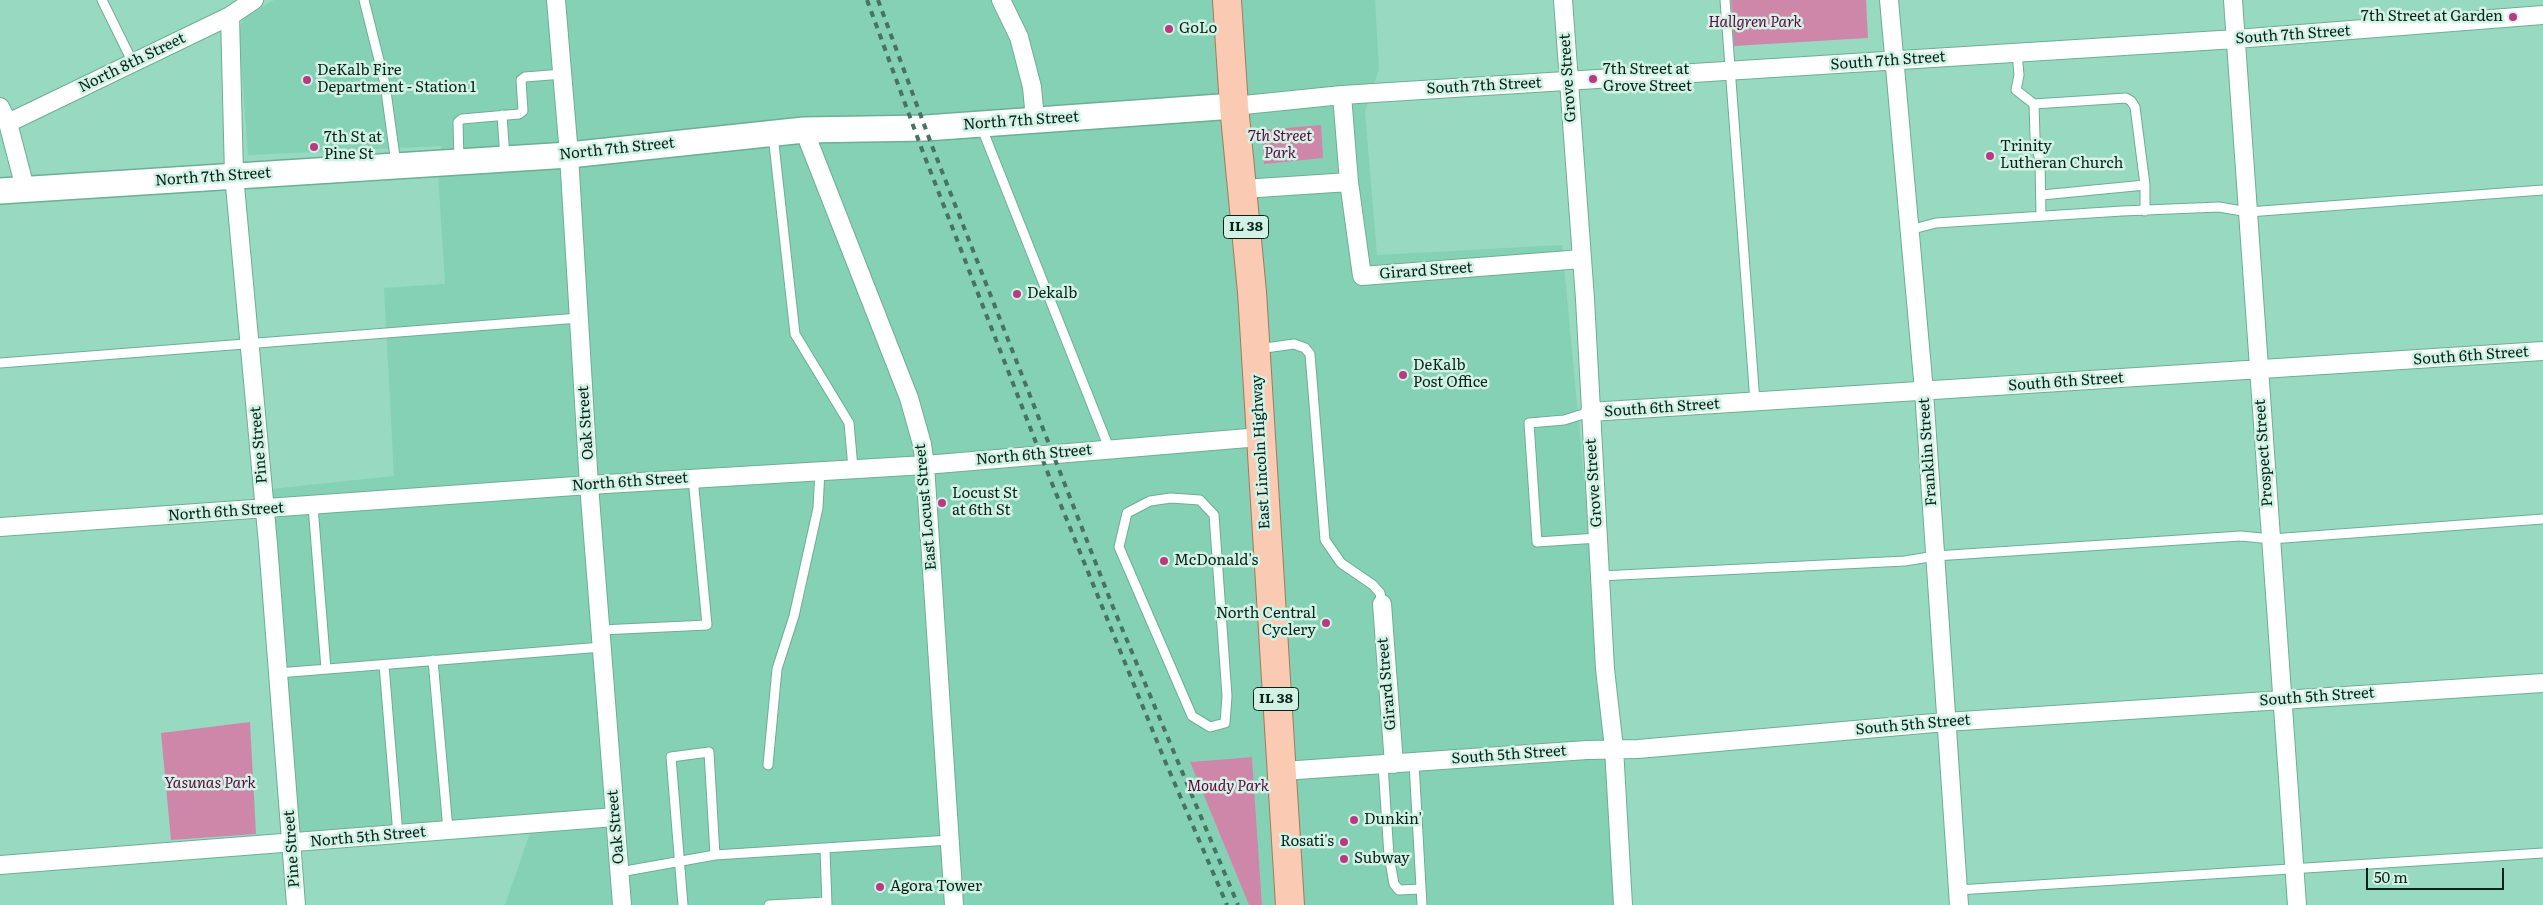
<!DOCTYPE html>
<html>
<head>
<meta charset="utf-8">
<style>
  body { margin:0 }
  #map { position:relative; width:2543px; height:905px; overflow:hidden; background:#97d9c1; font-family:Literata,serif }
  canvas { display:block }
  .scale { position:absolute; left:2366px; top:868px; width:138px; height:22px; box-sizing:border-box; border:2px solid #07231b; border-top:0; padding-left:6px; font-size:15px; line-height:18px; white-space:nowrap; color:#07231b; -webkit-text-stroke:4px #d2f2e6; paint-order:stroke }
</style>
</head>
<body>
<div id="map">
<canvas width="2543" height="905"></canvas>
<div class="scale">50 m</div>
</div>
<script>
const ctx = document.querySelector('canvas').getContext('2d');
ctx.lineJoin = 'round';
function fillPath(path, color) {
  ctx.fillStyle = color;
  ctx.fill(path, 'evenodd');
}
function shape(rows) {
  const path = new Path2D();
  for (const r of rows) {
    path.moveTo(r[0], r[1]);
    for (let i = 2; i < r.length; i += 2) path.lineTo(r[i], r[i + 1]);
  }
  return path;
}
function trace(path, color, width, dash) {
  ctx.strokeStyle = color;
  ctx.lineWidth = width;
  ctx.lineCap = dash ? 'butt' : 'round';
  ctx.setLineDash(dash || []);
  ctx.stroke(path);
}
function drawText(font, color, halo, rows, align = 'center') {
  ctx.font = font + ' Literata,serif';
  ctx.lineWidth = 5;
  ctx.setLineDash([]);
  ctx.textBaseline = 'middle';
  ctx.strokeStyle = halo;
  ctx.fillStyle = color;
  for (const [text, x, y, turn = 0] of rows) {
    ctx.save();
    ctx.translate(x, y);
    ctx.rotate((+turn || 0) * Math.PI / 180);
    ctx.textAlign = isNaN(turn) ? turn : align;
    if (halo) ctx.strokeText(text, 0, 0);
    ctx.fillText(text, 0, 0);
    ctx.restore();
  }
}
fillPath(shape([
  [274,0,1375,0,1379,69,1365,112,1377,255,1562,245,1605,702,1630,905,1262,905,1252,757,1190,762,1249,905,505,905,530,833,300,850,271,489,394,476,384,288,445,284,438,174,441,146,248,155,239,33,243,18]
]), '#84d1b6');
fillPath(shape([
  [1731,0,1866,0,1868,38,1734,46],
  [1321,125,1323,158,1264,164,1262,130],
  [250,722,256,834,171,840,161,733],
  [1252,757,1262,905,1249,905,1190,762]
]), '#cf87a9');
const lane = shape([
  [102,0,133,63],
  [364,0,385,84,396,164],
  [1725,0,1755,402],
  [2017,53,2019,75,2016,90,2034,104,2035,137,2040,162,2041,216],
  [2034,104,2126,98,2131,101,2135,107,2145,185],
  [502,115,505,159],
  [981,126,1109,448],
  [773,135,795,334,849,423,853,468],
  [459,161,458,122,462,119,519,114,523,111,521,80,525,77,563,74],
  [2042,195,2145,185,2145,211],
  [1909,230,1936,223,2122,211,2219,207,2248,212,2543,190],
  [1258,349,1294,344,1305,348,1310,354,1325,540,1341,563,1373,585,1380,593,1382,604],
  [0,363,579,318],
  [1590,412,1564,420,1529,423,1537,542,1598,538],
  [1171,498,1200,500,1214,515,1227,696,1225,723,1210,727,1192,716,1119,547,1127,513,1150,501,1171,498],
  [313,506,326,669],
  [1600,576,1905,561,1935,556,2241,536,2271,539,2543,519],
  [601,630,707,625,693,478],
  [433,660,448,830],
  [384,665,398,835],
  [278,673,602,647],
  [1414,763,1422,905],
  [768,765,777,669,794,616,818,508,820,470],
  [1383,765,1389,856,1394,884,1399,890,1421,889],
  [825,849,827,905],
  [620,872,715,855],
  [1958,890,2543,853],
  [683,905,671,757,709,752,715,855,950,840],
  [769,905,827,902]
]);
const street = shape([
  [556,0,569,155,589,485,622,905],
  [1001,0,1019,37,1032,87,1035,119],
  [1563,0,1585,299,1605,669,1614,748,1623,905],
  [1889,0,1924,391,1959,905],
  [2233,0,2297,905],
  [230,16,234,175,268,544,296,905],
  [1342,95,1349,182,1362,276,1582,259],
  [1234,106,1342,95,2236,39,2543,15],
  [0,107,8,123,25,188],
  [8,123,230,16,254,0],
  [804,130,909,398,922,444,925,465,954,905],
  [1243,189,1349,182],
  [1590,412,2543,351],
  [0,527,589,485,925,465,1260,437],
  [1382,604,1394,764],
  [1283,771,1587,750,1638,749,1946,722,2543,683],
  [0,865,615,817]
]);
const secondary = shape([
  [0,191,569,155,804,130,926,128,1234,106]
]);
const primary = shape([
  [1227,0,1234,106,1252,292,1290,905]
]);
trace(lane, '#6cae97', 11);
trace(street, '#6cae97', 20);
trace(secondary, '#6cae97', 28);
trace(primary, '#a27a5b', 30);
trace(lane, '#fff', 9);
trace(street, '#fff', 18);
trace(secondary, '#fff', 25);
trace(primary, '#facbb2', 28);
trace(shape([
  [867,0,921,147,1049,476,1165,761,1227,905],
  [878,0,932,146,1113,607,1238,905]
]), '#467364', 4, [6, 6]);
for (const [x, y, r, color] of [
  [2513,17,5,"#ba3982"],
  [1169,29,5,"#ba3982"],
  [1593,79,5,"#ba3982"],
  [307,80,5,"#ba3982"],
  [314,147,5,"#ba3982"],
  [1990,156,5,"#ba3982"],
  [1017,294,5,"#ba3982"],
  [1403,375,5,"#ba3982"],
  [942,503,5,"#ba3982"],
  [1164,561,5,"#ba3982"],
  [1326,623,5,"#ba3982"],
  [1354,820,5,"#ba3982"],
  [1344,842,5,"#ba3982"],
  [1344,859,5,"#ba3982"],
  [880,887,5,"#ba3982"]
]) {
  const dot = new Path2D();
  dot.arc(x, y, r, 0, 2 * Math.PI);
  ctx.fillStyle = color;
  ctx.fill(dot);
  trace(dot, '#d2f2e6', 2);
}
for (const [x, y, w] of [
  [1246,227,45],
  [1276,699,45]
]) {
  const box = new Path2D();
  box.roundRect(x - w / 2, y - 11.5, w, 23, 4);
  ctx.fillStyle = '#d2f2e6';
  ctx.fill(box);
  trace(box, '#07231b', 1);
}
drawText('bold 14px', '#07231b', null, [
  ["IL 38",1246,227],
  ["IL 38",1276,699]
]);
drawText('15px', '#07231b', '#d2f2e6', [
  ["7th Street at Garden",2503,17,"right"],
  ["GoLo",1179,29],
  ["7th Street at",1603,70],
  ["Grove Street",1603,87],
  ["DeKalb Fire",317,71],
  ["Department - Station 1",317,88],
  ["7th St at",324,138],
  ["Pine St",324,155],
  ["Trinity",2000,147],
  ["Lutheran Church",2000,164],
  ["Dekalb",1027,294],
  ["DeKalb",1413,366],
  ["Post Office",1413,383],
  ["Locust St",952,494],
  ["at 6th St",952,511],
  ["McDonald's",1174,561],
  ["North Central",1316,614,"right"],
  ["Cyclery",1316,631,"right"],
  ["Dunkin'",1364,820],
  ["Rosati's",1334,842,"right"],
  ["Subway",1354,859],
  ["Agora Tower",890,887]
], 'left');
drawText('italic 15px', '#5f043d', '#d2f2e6', [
  ["Hallgren Park",1755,23],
  ["7th Street",1280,137],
  ["Park",1280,154],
  ["Yasunas Park",210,784],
  ["Moudy Park",1228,787]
]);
drawText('15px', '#07231b', '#d2f2e6', [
  ["South 7th Street",2293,35,-4],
  ["South 7th Street",1888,61,-4],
  ["North 8th Street",132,63,-26],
  ["Grove Street",1568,78,-94],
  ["South 7th Street",1484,86,-3],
  ["North 7th Street",1021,121,-4],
  ["North 7th Street",617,149,-6],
  ["North 7th Street",213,177,-4],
  ["Girard Street",1426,271,-4],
  ["South 6th Street",2471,356,-4],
  ["South 6th Street",2066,382,-4],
  ["South 6th Street",1662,408,-4],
  ["Oak Street",586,423,-94],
  ["Pine Street",259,445,-95],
  ["East Lincoln Highway",1261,452,-93],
  ["Franklin Street",1928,452,-94],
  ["Prospect Street",2264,453,-94],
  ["North 6th Street",1034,455,-5],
  ["North 6th Street",630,482,-4],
  ["Grove Street",1594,483,-94],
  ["East Locust Street",926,507,-95],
  ["North 6th Street",226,512,-4],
  ["Girard Street",1387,684,-95],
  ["South 5th Street",2317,697,-4],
  ["South 5th Street",1913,725,-5],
  ["South 5th Street",1509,755,-4],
  ["Oak Street",616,827,-95],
  ["North 5th Street",368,837,-5],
  ["Pine Street",292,849,-94]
]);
</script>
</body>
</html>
